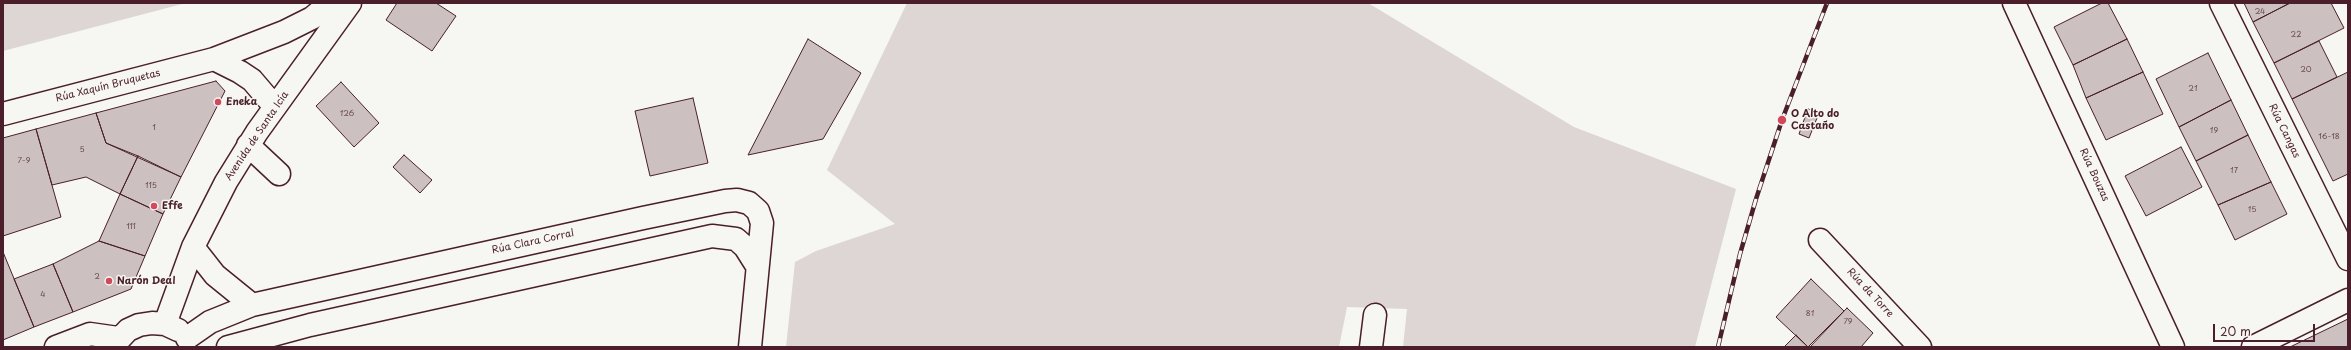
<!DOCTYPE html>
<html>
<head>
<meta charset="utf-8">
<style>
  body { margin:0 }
  #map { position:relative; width:2351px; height:350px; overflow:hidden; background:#f6f6f2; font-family:"Playpen Sans",sans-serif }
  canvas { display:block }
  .frame { position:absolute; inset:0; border:4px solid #4a1f2b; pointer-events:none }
  .scale { position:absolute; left:2213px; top:324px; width:102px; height:18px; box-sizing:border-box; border:2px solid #4a1f2b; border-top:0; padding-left:5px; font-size:12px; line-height:14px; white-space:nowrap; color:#4a1f2b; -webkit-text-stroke:3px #f6f6f2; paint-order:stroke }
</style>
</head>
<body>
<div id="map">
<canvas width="2351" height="350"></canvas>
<div class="frame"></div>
<div class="scale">20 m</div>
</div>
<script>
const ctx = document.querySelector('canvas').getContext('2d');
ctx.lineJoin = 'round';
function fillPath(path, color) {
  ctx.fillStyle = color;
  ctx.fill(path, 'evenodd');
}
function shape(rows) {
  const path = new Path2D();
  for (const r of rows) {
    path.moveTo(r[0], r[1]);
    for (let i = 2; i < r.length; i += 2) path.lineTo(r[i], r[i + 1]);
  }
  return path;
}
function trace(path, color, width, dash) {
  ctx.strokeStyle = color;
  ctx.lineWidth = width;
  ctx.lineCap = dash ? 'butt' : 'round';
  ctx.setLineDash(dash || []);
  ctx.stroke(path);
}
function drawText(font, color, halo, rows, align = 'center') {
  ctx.font = font + ' "Playpen Sans",sans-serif';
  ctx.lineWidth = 3;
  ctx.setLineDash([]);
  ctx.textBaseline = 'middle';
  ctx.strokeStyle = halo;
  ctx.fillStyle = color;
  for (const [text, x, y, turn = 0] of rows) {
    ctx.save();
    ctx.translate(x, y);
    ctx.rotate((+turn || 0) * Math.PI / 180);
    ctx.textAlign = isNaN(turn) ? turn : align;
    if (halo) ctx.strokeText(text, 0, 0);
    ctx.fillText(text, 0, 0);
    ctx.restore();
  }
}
fillPath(shape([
  [3,3,186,3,3,51],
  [907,3,1368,3,1574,127,1736,189,1695,347,1403,347,1407,309,1347,307,1339,347,786,347,795,262,816,251,895,224,827,170]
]), '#ddd6d5');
const building = shape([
  [397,3,436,3,456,16,432,51,386,20,397,3],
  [2102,3,2108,3,2127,39,2073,65,2054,27,2102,3],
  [2244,3,2290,3,2253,22,2244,3],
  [2290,3,2331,3,2344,28,2274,63,2253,22,2290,3],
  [808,39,861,73,823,139,748,155,808,39],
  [2127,39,2143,72,2086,98,2073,65,2127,39],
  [2319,41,2337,77,2292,99,2274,63,2319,41],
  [2208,53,2231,100,2179,127,2156,79,2208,53],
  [2143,72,2163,114,2106,140,2086,98,2143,72],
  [2348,72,2348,174,2333,181,2292,99,2348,72],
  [216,81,225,91,181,177,106,143,96,113,216,81],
  [341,82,379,123,354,147,316,106,341,82],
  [693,98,708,163,650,176,635,111,693,98],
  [2231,100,2248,135,2196,161,2179,127,2231,100],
  [1808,109,1819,113,1809,138,1799,134,1808,109],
  [96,113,106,143,138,156,120,194,86,177,52,185,36,129,96,113],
  [36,129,61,217,3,236,3,138,36,129],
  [2248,135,2271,182,2218,205,2196,161,2248,135],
  [2181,147,2202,187,2146,216,2125,176,2181,147],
  [404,155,432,180,420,193,393,167,404,155],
  [138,156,181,177,163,214,120,194,138,156],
  [2271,182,2287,214,2235,240,2218,205,2271,182],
  [120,194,163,214,145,256,99,241,120,194],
  [99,241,145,256,131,289,73,312,53,264,99,241],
  [3,252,34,327,3,340,3,252],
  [53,264,73,312,34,327,14,279,53,264],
  [1811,279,1844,311,1808,347,1776,317,1811,279],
  [1847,308,1873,333,1861,347,1810,347,1847,308],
  [2348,319,2348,347,2290,347,2348,319],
  [1796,335,1808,347,1784,347,1796,335]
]);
fillPath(building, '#ccc1c0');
trace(building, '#4a1f2b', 1);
const minor = shape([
  [2014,3,2173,347],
  [2221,3,2348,259],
  [214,59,240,72,252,80,275,107],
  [3,114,214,59,284,32,312,18,330,3],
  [248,145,279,174],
  [1820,240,1920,347],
  [193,247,215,275,252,305],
  [165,324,193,247,226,182,257,132,350,3],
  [187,338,210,322,252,305,643,218,725,201,737,200,749,203,758,211,762,223,750,347],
  [56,347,90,334,118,338],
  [112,347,128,330,139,325,152,323,165,324,178,330],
  [228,347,310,325,712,236,736,239,745,247,757,266],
  [1371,347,1375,315],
  [2253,347,2348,300]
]);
trace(minor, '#4a1f2b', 25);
trace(minor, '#f6f6f2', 22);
const rail = shape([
  [1718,347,1740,254,1756,199,1782,120,1827,3]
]);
trace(rail, '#4a1f2b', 4.5);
trace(rail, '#f6f6f2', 3, [9]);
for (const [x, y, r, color] of [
  [218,102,4,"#d1495b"],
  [1782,120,5,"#d1495b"],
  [154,206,4,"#d1495b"],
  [109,281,4,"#d1495b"]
]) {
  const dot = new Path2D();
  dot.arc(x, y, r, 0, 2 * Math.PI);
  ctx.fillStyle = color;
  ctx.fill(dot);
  trace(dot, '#f6f6f2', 1.5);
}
drawText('8px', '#6a4850', null, [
  ["24",2260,12],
  ["22",2296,35],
  ["20",2306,70],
  ["21",2193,89],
  ["126",347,114],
  ["1",154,128],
  ["19",2214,131],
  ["16-18",2329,137],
  ["5",82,150],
  ["7-9",24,161],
  ["17",2234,171],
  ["115",151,186],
  ["15",2252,210],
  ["111",131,227],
  ["2",97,277],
  ["4",43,295],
  ["81",1810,314],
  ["79",1848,322]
]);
drawText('10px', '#4a1f2b', '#f6f6f2', [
  ["Rúa Xaquín Bruquetas",108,86,-14],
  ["Rúa Cangas",2284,131,64],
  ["Avenida de Santa Icía",257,136,-56],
  ["Rúa Bouzas",2094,175,65],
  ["Rúa Clara Corral",533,242,-12],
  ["Rúa da Torre",1870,293,47]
]);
drawText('bold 10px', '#4a1f2b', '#f6f6f2', [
  ["Eneka",226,102],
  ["O Alto do",1791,114],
  ["Castaño",1791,126],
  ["Effe",162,206],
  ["Narón Deal",117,281]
], 'left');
</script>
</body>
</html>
